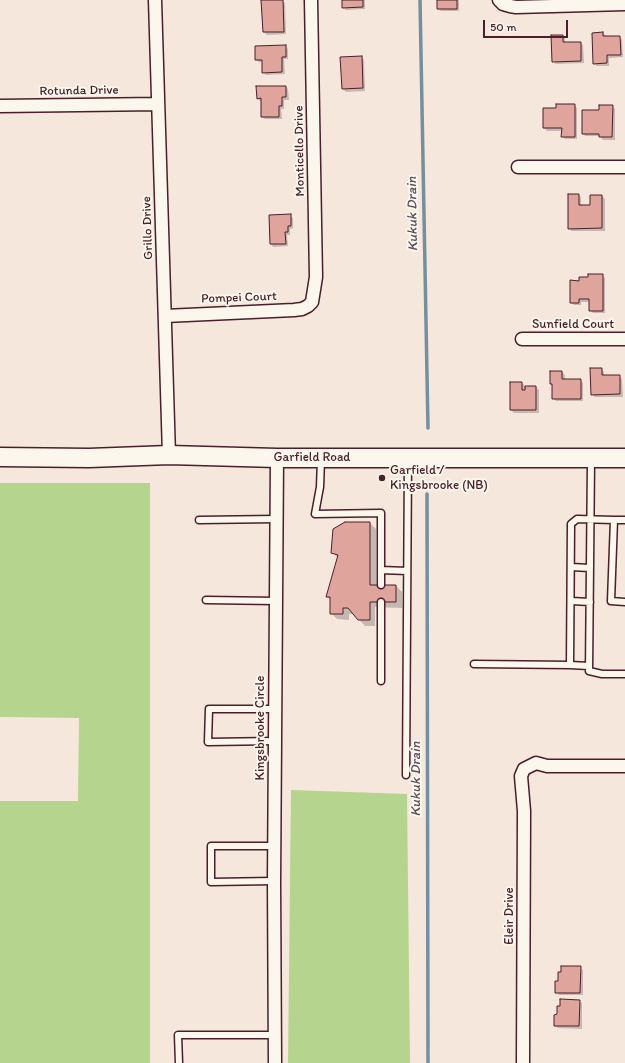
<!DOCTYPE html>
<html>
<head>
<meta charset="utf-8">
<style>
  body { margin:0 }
  #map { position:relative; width:625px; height:1063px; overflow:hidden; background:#f5e7dc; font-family:Itim,sans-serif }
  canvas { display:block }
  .scale { position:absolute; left:483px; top:20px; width:85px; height:18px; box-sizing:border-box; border:2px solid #4a1f2b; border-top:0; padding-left:5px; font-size:12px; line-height:14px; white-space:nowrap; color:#4a1f2b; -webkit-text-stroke:3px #fbf7ec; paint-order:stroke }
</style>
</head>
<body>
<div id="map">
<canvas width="625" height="1063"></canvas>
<div class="scale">50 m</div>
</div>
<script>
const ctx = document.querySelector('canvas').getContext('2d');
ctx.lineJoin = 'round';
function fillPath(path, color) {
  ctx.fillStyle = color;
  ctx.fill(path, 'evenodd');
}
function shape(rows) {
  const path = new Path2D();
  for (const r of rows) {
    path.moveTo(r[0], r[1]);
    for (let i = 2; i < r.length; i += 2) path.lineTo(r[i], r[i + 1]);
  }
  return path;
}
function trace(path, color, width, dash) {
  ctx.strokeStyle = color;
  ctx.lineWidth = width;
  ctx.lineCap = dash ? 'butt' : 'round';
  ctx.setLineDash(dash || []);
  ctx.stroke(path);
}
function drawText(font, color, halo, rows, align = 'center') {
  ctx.font = font + ' Itim,sans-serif';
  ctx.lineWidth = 4;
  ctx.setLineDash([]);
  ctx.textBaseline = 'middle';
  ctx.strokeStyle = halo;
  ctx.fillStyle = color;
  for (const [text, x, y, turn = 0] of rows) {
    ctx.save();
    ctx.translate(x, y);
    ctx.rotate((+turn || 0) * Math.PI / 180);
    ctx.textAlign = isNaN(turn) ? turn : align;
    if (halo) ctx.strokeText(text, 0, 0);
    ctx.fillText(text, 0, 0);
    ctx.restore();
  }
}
fillPath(shape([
  [0,483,150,483,150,1063,0,1063,0,801,78,801,79,718,0,717],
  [291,790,407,794,410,1063,288,1063]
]), '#b5d48d');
fillPath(shape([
  [343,0,365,0,365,9,346,10,343,7],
  [438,0,459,0,459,11,441,11,438,9],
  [282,1,285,3,286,34,267,35,264,32],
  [603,33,606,36,620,37,622,40,623,57,609,58,609,66,597,66,594,63],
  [562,36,565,38,565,43,580,43,583,45,584,63,556,64,553,61],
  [285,46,288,49,288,59,284,59,285,74,266,75,263,72,263,62,259,62,256,60],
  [362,57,364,60,365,91,346,92,343,89],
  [286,87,288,89,289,100,284,100,284,109,281,109,282,119,265,119,262,117,262,101,260,101,258,98],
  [574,105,577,108,577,139,565,139,562,136,563,131,547,131,544,128,557,109],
  [612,106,615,109,615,140,603,140,600,136,585,136,583,133,600,111],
  [579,195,581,198,581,206,591,206,602,196,605,199,605,231,572,231,569,228],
  [290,215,293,218,293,228,290,229,290,235,287,235,288,246,273,247,271,244],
  [602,275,605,278,605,313,593,313,590,310,590,302,581,302,581,305,574,305,571,302,580,282,589,278],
  [601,369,604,372,604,376,619,376,622,379,623,397,595,397,592,394],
  [562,372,565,375,565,380,580,380,583,383,583,401,556,401,553,398,553,385,551,384],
  [522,383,525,386,525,387,536,387,539,390,539,413,514,413,511,410],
  [370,523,376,529,376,586,396,586,402,592,402,608,375,607,375,626,365,626,354,614,349,614,349,620,337,619,331,613,331,600,327,597,338,558,332,552],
  [580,967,583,970,583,995,559,995,556,992],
  [579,1001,582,1003,582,1029,558,1028,555,1026]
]), '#0003');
trace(shape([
  [420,0,428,428],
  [427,494,428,1063]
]), '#72909e', 3.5);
const building = shape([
  [261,0,283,0,284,32,263,32,261,0],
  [342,0,363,0,363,7,342,8,342,0],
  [437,0,457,0,457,9,437,9,437,0],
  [603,32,603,36,620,36,621,55,607,55,607,63,593,64,592,33,603,32],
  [551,35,563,35,563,42,581,42,581,61,552,62,551,35],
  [286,45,286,57,282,57,282,72,262,73,262,60,255,60,255,46,286,45],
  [362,56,363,88,342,89,340,57,362,56],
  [256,86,286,86,286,97,282,97,282,106,279,106,279,117,261,117,261,98,257,99,256,86],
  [556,104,575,104,575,137,561,137,562,128,543,128,543,108,556,108,556,104],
  [599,105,613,105,612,137,599,137,599,134,582,134,582,110,599,110,599,105],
  [568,194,579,194,579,205,590,205,590,195,602,195,602,228,568,229,568,194],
  [291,214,291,226,288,226,288,232,285,232,286,244,270,244,269,215,291,214],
  [588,274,603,274,603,311,589,311,589,299,579,299,579,303,570,303,570,280,579,281,579,277,588,277,588,274],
  [590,368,602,368,602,375,620,375,620,394,591,395,590,368],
  [550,371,562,371,562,379,581,379,581,399,552,399,552,384,550,384,550,371],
  [510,382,522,382,522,390,525,390,525,386,536,386,536,410,510,410,510,382],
  [345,522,370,522,370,585,396,585,396,602,370,602,370,620,358,620,348,608,343,608,343,614,330,614,330,597,326,597,338,555,331,553,333,529,345,522],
  [561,966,581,966,580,993,555,993,555,981,558,981,558,972,561,972,561,966],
  [560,999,580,1000,579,1026,554,1026,554,1015,557,1014,557,1006,560,1006,560,999]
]);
fillPath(building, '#dfa59c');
trace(building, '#4a1f2b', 1);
const service = shape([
  [321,460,320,487,315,514,381,513,381,585],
  [591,460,589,671,602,674,625,674],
  [199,520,277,519],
  [625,520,614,520,611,601,625,602],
  [571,567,590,568],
  [381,570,407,571],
  [206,600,276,601],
  [571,601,590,602],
  [474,664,570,665,571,524,577,519,614,520],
  [570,665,589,666],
  [381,681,381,602],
  [275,741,208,742,209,709,275,709],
  [406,775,408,459],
  [274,881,211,882,211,846,274,846],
  [179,1063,178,1035,275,1035]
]);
const minor = shape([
  [155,0,169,455],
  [499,0,503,4,510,6,516,7,625,4],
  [0,106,158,104],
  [518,167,625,167],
  [165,316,294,310,302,309,308,306,312,302,316,277,311,0],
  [522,339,625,339],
  [275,1063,274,881,277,458],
  [523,1063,524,811,521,776,524,769,536,763,547,766,625,766]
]);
const secondary = shape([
  [0,457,89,458,169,455,277,458,625,458]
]);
trace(service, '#4a1f2b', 9);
trace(minor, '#4a1f2b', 15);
trace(secondary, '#4a1f2b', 21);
trace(service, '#fbf7ec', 6);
trace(minor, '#fbf7ec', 12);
trace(secondary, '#fbf7ec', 18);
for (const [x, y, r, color] of [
  [382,478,4,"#4a1f2b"]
]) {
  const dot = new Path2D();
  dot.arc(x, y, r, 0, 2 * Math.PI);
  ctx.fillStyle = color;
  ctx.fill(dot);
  trace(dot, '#fbf7ec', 1.5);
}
drawText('13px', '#4a1f2b', '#fbf7ec', [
  ["Rotunda Drive",79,91,-1],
  ["Monticello Drive",300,151,-91],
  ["Grillo Drive",148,228,-92],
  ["Pompei Court",239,298,-2],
  ["Sunfield Court",573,325],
  ["Garfield Road",312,458],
  ["Kingsbrooke Circle",261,728,-90],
  ["Eleir Drive",510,916,-90]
]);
drawText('13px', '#4a1f2b', '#fbf7ec', [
  ["Garfield /",390,471],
  ["Kingsbrooke (NB)",390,486]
], 'left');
drawText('italic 14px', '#5b4e5b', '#fbf7ec', [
  ["Kukuk Drain",413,214,-91],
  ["Kukuk Drain",416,779,-90]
]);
</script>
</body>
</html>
